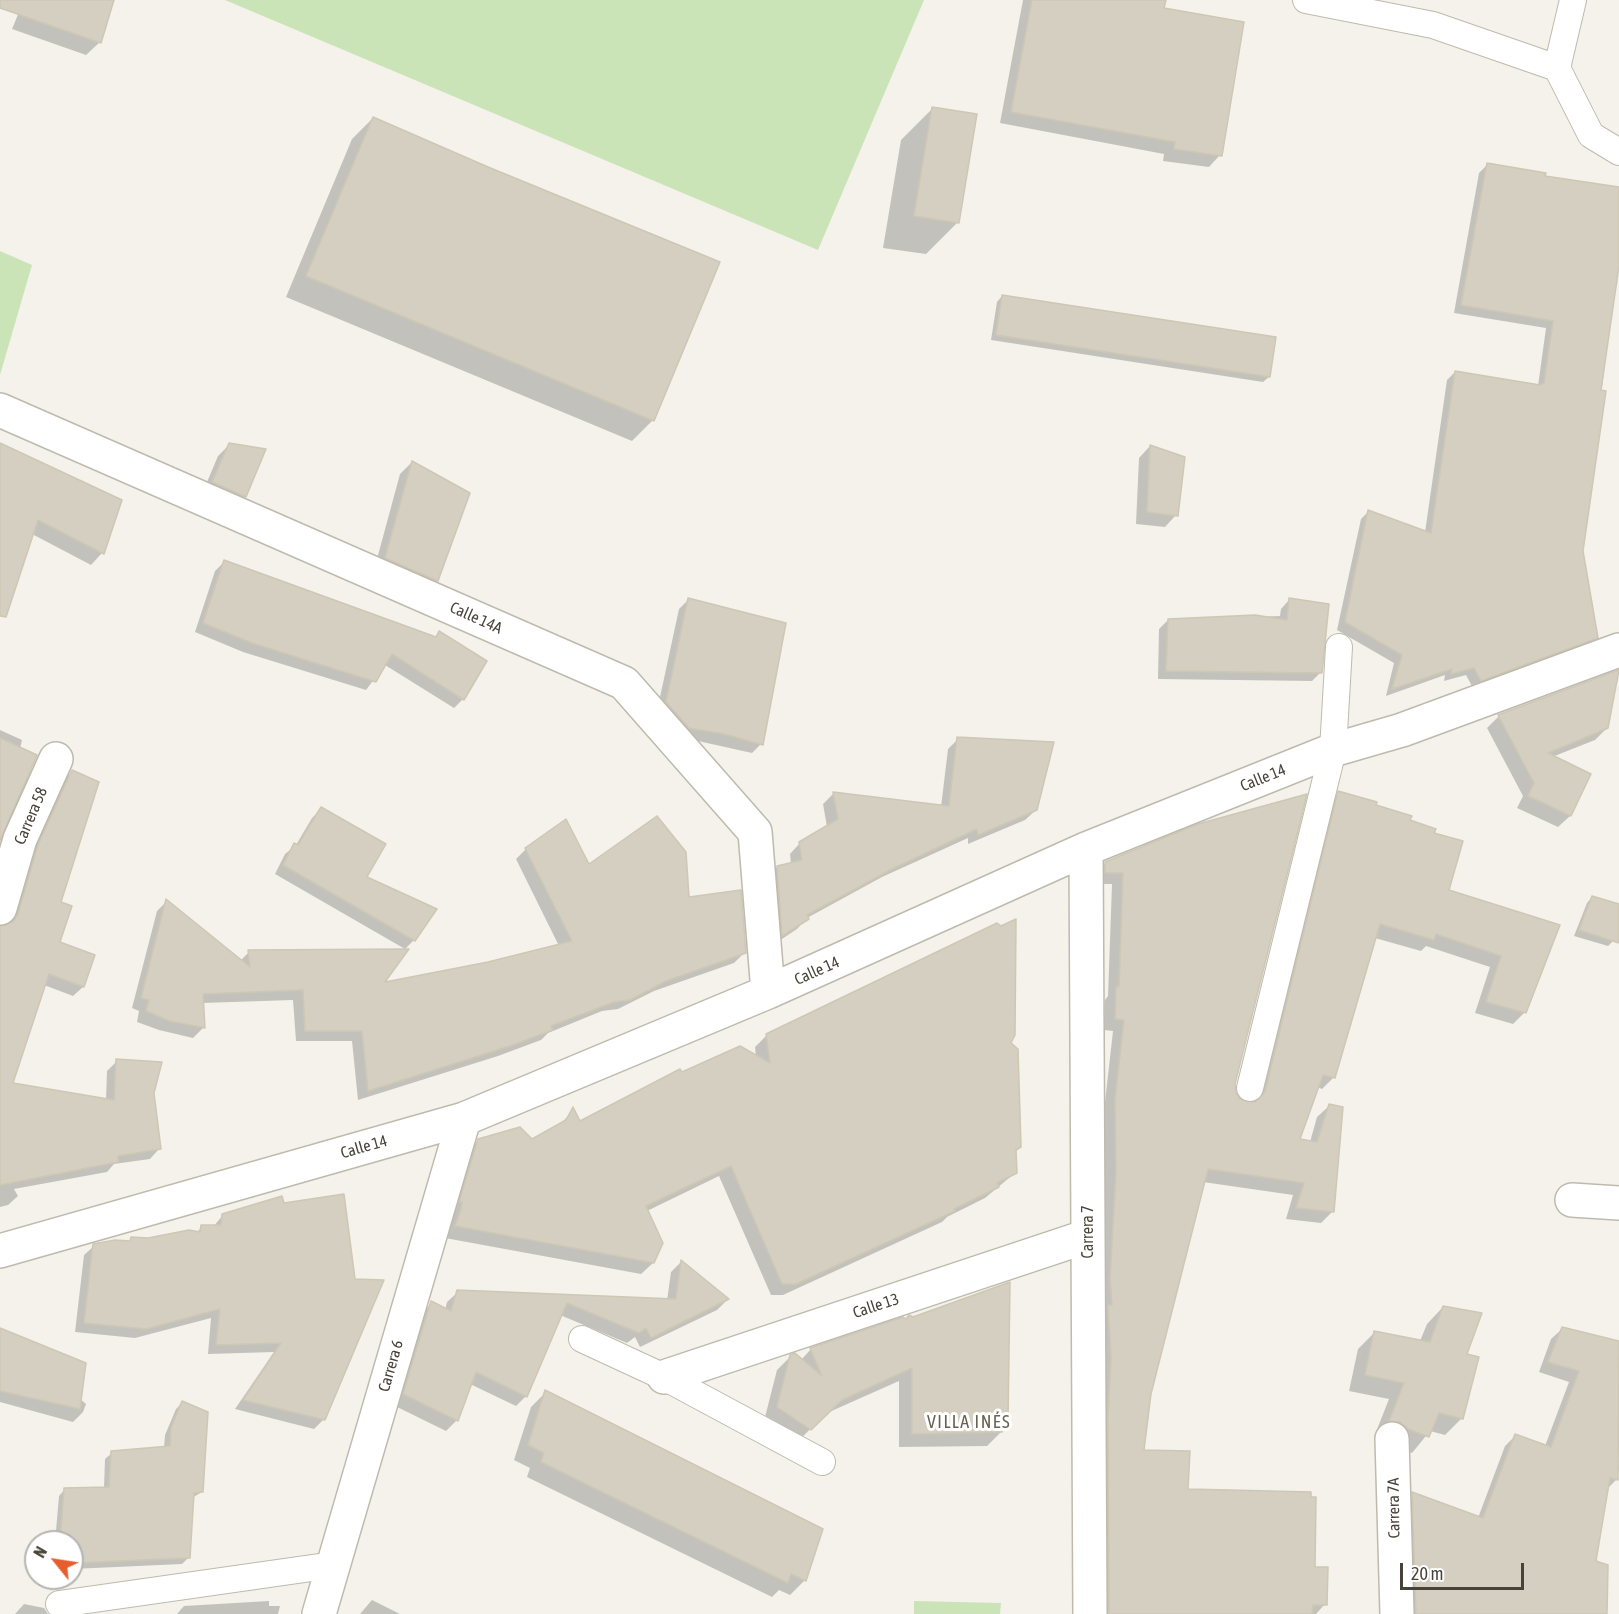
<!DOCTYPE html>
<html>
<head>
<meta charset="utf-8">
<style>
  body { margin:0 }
  #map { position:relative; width:1619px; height:1614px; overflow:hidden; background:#f4f2ea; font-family:"Asap Condensed",sans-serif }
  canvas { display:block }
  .north { position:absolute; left:24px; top:1530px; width:60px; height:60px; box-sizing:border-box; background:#fff; border:2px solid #b5b4b0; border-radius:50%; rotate:300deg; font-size:16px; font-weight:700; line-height:24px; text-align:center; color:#474339 }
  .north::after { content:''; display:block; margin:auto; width:21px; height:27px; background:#e75e2e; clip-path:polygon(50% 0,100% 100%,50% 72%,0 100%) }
  .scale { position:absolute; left:1400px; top:1563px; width:124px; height:27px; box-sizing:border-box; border:3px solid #474339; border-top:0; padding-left:8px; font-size:18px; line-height:21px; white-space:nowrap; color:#474339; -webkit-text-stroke:4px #fff; paint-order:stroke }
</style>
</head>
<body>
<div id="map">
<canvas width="1619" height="1614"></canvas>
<div class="north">N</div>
<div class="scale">20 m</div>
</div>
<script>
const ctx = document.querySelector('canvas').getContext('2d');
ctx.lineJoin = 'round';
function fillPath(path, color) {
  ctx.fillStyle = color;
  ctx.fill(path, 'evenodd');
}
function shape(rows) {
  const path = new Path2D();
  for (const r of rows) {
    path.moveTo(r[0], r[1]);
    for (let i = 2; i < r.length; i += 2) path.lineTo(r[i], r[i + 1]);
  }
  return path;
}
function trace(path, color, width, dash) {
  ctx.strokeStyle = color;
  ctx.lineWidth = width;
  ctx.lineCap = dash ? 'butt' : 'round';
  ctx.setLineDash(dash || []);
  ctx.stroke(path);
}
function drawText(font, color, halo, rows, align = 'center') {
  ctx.font = font + ' "Asap Condensed",sans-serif';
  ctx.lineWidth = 6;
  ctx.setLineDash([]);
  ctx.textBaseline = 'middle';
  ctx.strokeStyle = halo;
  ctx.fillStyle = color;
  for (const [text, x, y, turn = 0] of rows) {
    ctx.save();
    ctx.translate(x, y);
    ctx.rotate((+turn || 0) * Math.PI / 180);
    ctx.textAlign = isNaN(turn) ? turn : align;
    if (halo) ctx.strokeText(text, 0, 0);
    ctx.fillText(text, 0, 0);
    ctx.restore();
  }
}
fillPath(shape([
  [225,0,924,0,818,250],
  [0,251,32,265,0,375],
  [914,1601,1001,1603,1000,1614,914,1614]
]), '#cbe4b7');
fillPath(shape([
  [24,0,112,0,100,42,86,55,12,29],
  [1023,0,1164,0,1162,9,1220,155,1209,167,1163,161,1164,154,1000,123],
  [933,108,958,222,926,254,883,248,901,140],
  [373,118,488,169,653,420,632,441,286,297,352,139],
  [1487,165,1543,178,1619,189,1619,255,1581,551,1596,637,1588,645,1473,688,1466,675,1444,681,1445,675,1386,696,1394,663,1337,630,1361,519,1369,511,1425,532,1447,380,1455,372,1538,386,1546,328,1454,313,1479,173],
  [1002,296,1269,377,1263,382,991,340,997,302],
  [0,444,102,553,91,565,32,534,0,584],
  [230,444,245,496,234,508,202,494,218,456],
  [1150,446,1176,515,1165,527,1136,524,1139,458],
  [412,462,437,580,425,592,374,570,400,474],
  [225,561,434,638,439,633,463,699,454,708,385,665,366,690,243,652,195,632,215,571],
  [688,600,761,744,752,753,680,737,657,711,679,609],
  [1289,600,1321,672,1312,681,1158,679,1159,629,1168,620,1280,616,1281,609],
  [1499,716,1607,728,1595,740,1552,757,1589,774,1570,816,1558,827,1517,808,1523,796,1487,728],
  [0,730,22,740,0,836],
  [958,739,1036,810,1025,820,968,844,968,838,882,877,807,918,797,929,773,945,767,878,777,867,791,864,790,854,800,843,827,827,823,804,833,794,941,807,948,749],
  [72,772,59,903,58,943,93,956,83,987,73,996,44,985,11,1084,106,1100,107,1071,117,1061,153,1093,159,1149,150,1159,114,1164,107,1172,14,1189,18,1196,8,1205,0,1207,0,927,9,925,28,857,62,781],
  [1339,793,1432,834,1447,891,1558,926,1525,1012,1513,1024,1475,1013,1490,967,1426,946,1421,951,1375,938,1334,1077,1322,1089,1317,1087,1298,1140,1310,1142,1317,1117,1329,1106,1332,1212,1321,1223,1286,1219,1293,1195,1203,1182,1149,1393,1143,1451,1187,1491,1313,1568,1325,1604,1316,1614,1098,1614,1099,1291,1104,1186,1104,1111,1113,1031,1104,1030,1105,1000,1108,996,1112,884,1094,884,1094,875,1106,863,1199,826,1234,1093,1239,1101,1254,1103,1327,805],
  [321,809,364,877,414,940,405,949,275,874,285,854,296,845,312,818],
  [526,849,687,898,744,953,734,963,654,991,618,1009,602,1011,548,1033,541,1040,498,1056,358,1100,352,1041,296,1041,293,1000,202,1003,203,1028,193,1038,159,1030,137,1022,139,1011,132,1008,157,911,167,901,240,961,249,952,382,985,559,946,516,859],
  [1592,897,1619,905,1619,925,1613,941,1608,946,1574,936,1587,903],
  [767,1035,1009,1044,1015,1173,985,1198,947,1217,942,1222,783,1295,771,1295,719,1176,647,1211,653,1263,641,1274,445,1238,467,1152,479,1140,532,1141,559,1126,573,1110,580,1123,681,1074,756,1057,755,1047],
  [223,1215,324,1419,314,1429,235,1409,274,1352,208,1354,211,1318,135,1338,75,1332,84,1255,94,1246,196,1233,202,1227,213,1227],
  [681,1262,727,1300,717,1310,640,1347,635,1337,627,1343,560,1315,526,1396,516,1406,470,1384,456,1421,446,1431,393,1405,421,1314,432,1303,445,1310,447,1302,458,1292,667,1301,671,1272],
  [1443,1307,1465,1355,1477,1358,1461,1419,1445,1435,1430,1431,1412,1453,1391,1446,1384,1438,1374,1437,1389,1399,1349,1391,1358,1349,1375,1332,1420,1341,1427,1324],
  [903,1319,1007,1421,1001,1427,1001,1432,987,1446,899,1447,899,1381,827,1413,796,1443,764,1421,777,1370,791,1356,801,1360,811,1349],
  [1562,1329,1619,1342,1617,1479,1607,1489,1595,1562,1606,1614,1405,1614,1402,1508,1413,1497,1478,1518,1505,1446,1516,1435,1545,1446,1569,1382,1539,1372,1551,1339],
  [0,1330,86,1404,83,1412,73,1422,0,1402],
  [546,1392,805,1580,790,1595,779,1590,772,1597,527,1477,530,1468,514,1460,531,1407],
  [182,1403,202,1492,192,1498,189,1557,182,1564,72,1569,72,1542,55,1542,59,1496,65,1489,104,1488,105,1459,112,1453,164,1448,165,1435,176,1409],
  [372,1600,400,1614,360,1614],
  [269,1601,269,1606,280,1606,278,1614,177,1614,184,1606],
  [24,1604,44,1608,48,1614,15,1614]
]), '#0003');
const building = shape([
  [0,0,114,0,101,43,0,8,0,0],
  [1032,0,1166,0,1164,8,1244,22,1222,156,1174,149,1175,142,1011,112,1032,0],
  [932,107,977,114,959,223,914,216,932,107],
  [373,117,488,167,720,262,654,421,306,276,373,117],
  [1487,163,1546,173,1545,176,1619,187,1619,266,1601,390,1606,391,1583,551,1598,638,1481,681,1474,668,1451,674,1452,669,1392,689,1402,655,1345,622,1368,510,1431,533,1455,371,1540,385,1544,383,1553,321,1461,305,1487,163],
  [1002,295,1276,337,1270,377,996,335,1002,295],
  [0,443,122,500,104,554,38,520,6,617,0,616,0,443],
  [229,443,266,449,246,497,212,482,229,443],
  [1150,445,1185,457,1178,516,1147,512,1150,445],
  [412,461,470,493,438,581,385,558,412,461],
  [224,560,436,637,439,631,487,661,464,700,392,654,376,682,252,643,203,623,224,560],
  [688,598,786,623,763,745,724,734,689,728,666,702,688,598],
  [1289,598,1329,604,1322,673,1166,671,1168,619,1255,615,1287,620,1289,598],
  [1619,670,1608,728,1548,753,1591,774,1571,816,1528,796,1534,783,1498,715,1619,670],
  [957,737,1054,742,1037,810,978,835,977,829,894,868,807,915,809,919,782,936,777,866,802,860,799,842,838,819,833,792,949,806,957,737],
  [0,738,37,755,0,841,0,738],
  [72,770,99,782,61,902,72,906,60,942,95,955,84,987,49,974,13,1083,114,1100,116,1059,162,1062,154,1093,161,1149,118,1156,118,1162,0,1185,0,926,13,922,18,914,38,845,72,770],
  [1338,791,1377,802,1376,805,1412,816,1410,820,1436,829,1434,833,1463,841,1449,890,1560,925,1526,1013,1486,1002,1501,956,1436,934,1434,940,1380,924,1335,1078,1323,1075,1300,1139,1317,1142,1329,1104,1343,1107,1334,1212,1296,1208,1304,1183,1208,1169,1151,1394,1144,1450,1190,1451,1188,1489,1311,1492,1311,1497,1316,1497,1315,1567,1328,1567,1327,1605,1313,1605,1312,1614,1109,1614,1108,1415,1111,1357,1108,1305,1112,1305,1110,1279,1116,1173,1115,1099,1124,1020,1115,1019,1116,987,1119,987,1123,873,1105,873,1105,862,1198,824,1307,794,1235,1084,1236,1093,1240,1099,1255,1102,1265,1092,1338,791],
  [321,807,386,844,367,877,437,909,415,941,283,865,294,843,298,845,321,807],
  [657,816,686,852,689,897,741,890,746,953,666,981,630,1000,614,1002,551,1026,553,1030,510,1046,368,1091,362,1031,305,1031,303,990,203,994,205,1028,170,1021,146,1011,149,1000,141,998,166,899,250,967,248,950,409,949,385,982,488,962,572,941,525,848,566,819,589,864,657,816],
  [1592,896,1619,904,1619,943,1579,930,1592,896],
  [1016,919,1015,1035,1011,1043,1018,1049,1021,1147,1016,1150,1017,1173,997,1183,999,1187,954,1209,955,1211,796,1284,782,1284,731,1166,646,1206,663,1243,654,1263,455,1226,461,1209,462,1202,459,1202,478,1139,520,1127,532,1139,566,1120,573,1107,580,1121,680,1069,682,1072,740,1046,770,1063,766,1034,997,923,1001,926,1016,919],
  [344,1194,355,1279,384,1280,325,1420,243,1400,281,1343,216,1345,220,1309,146,1329,84,1323,93,1244,115,1240,130,1241,131,1237,148,1238,189,1230,200,1232,201,1225,221,1225,222,1214,282,1196,284,1203,344,1194],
  [681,1260,729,1299,651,1338,646,1328,639,1333,567,1303,527,1397,476,1372,458,1421,403,1394,431,1301,451,1311,457,1290,676,1299,681,1260],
  [1010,1282,1008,1422,1002,1421,1002,1432,912,1434,912,1368,842,1400,811,1430,777,1407,790,1355,795,1353,822,1376,810,1348,903,1317,906,1319,909,1315,913,1317,1010,1282],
  [1443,1306,1482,1313,1467,1354,1479,1357,1463,1419,1439,1413,1429,1437,1408,1429,1400,1422,1389,1421,1404,1383,1365,1375,1374,1331,1430,1342,1443,1306],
  [1562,1327,1619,1341,1618,1480,1610,1478,1596,1561,1608,1565,1607,1614,1416,1614,1412,1492,1483,1518,1515,1434,1551,1447,1579,1371,1548,1362,1562,1327],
  [0,1328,86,1363,80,1409,0,1391,0,1328],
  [545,1390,823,1529,806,1581,791,1574,788,1583,541,1462,544,1453,528,1445,545,1390],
  [182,1401,208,1412,203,1492,194,1493,190,1558,72,1563,72,1542,60,1542,64,1488,109,1487,111,1451,170,1446,171,1428,182,1401]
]);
fillPath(building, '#d4cfc0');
trace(building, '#cec7b4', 1.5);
const lane = shape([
  [1306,0,1433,25,1557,68,1573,0],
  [1557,68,1591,135,1619,152],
  [1250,1088,1333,750,1339,647],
  [582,1339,664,1377,822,1462],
  [59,1604,333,1565]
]);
const street = shape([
  [0,410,624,683,755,832,768,992],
  [1086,849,1090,1614],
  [0,908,20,839,56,759],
  [1572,1200,1619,1203],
  [0,1251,464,1119,768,992,1086,849,1333,750,1402,730,1619,650],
  [664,1377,1088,1236],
  [1392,1439,1397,1614],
  [319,1614,464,1119]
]);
trace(lane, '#bebaad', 28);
trace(street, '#bebaad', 36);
trace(lane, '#fff', 26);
trace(street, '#fff', 33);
drawText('16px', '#474339', '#fff', [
  ["Calle 14A",476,618,24],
  ["Calle 14",1263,778,-22],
  ["Carrera 58",31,816,-67],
  ["Calle 14",817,971,-24],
  ["Calle 14",364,1147,-16],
  ["Carrera 7",1088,1232,-90],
  ["Calle 13",876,1306,-18],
  ["Carrera 6",391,1366,-74],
  ["Carrera 7A",1394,1508,-91]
]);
ctx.letterSpacing = '1.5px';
drawText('18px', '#696251', '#fff', [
  ["VILLA INÉS",969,1422]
]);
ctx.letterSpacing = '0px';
</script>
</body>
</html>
